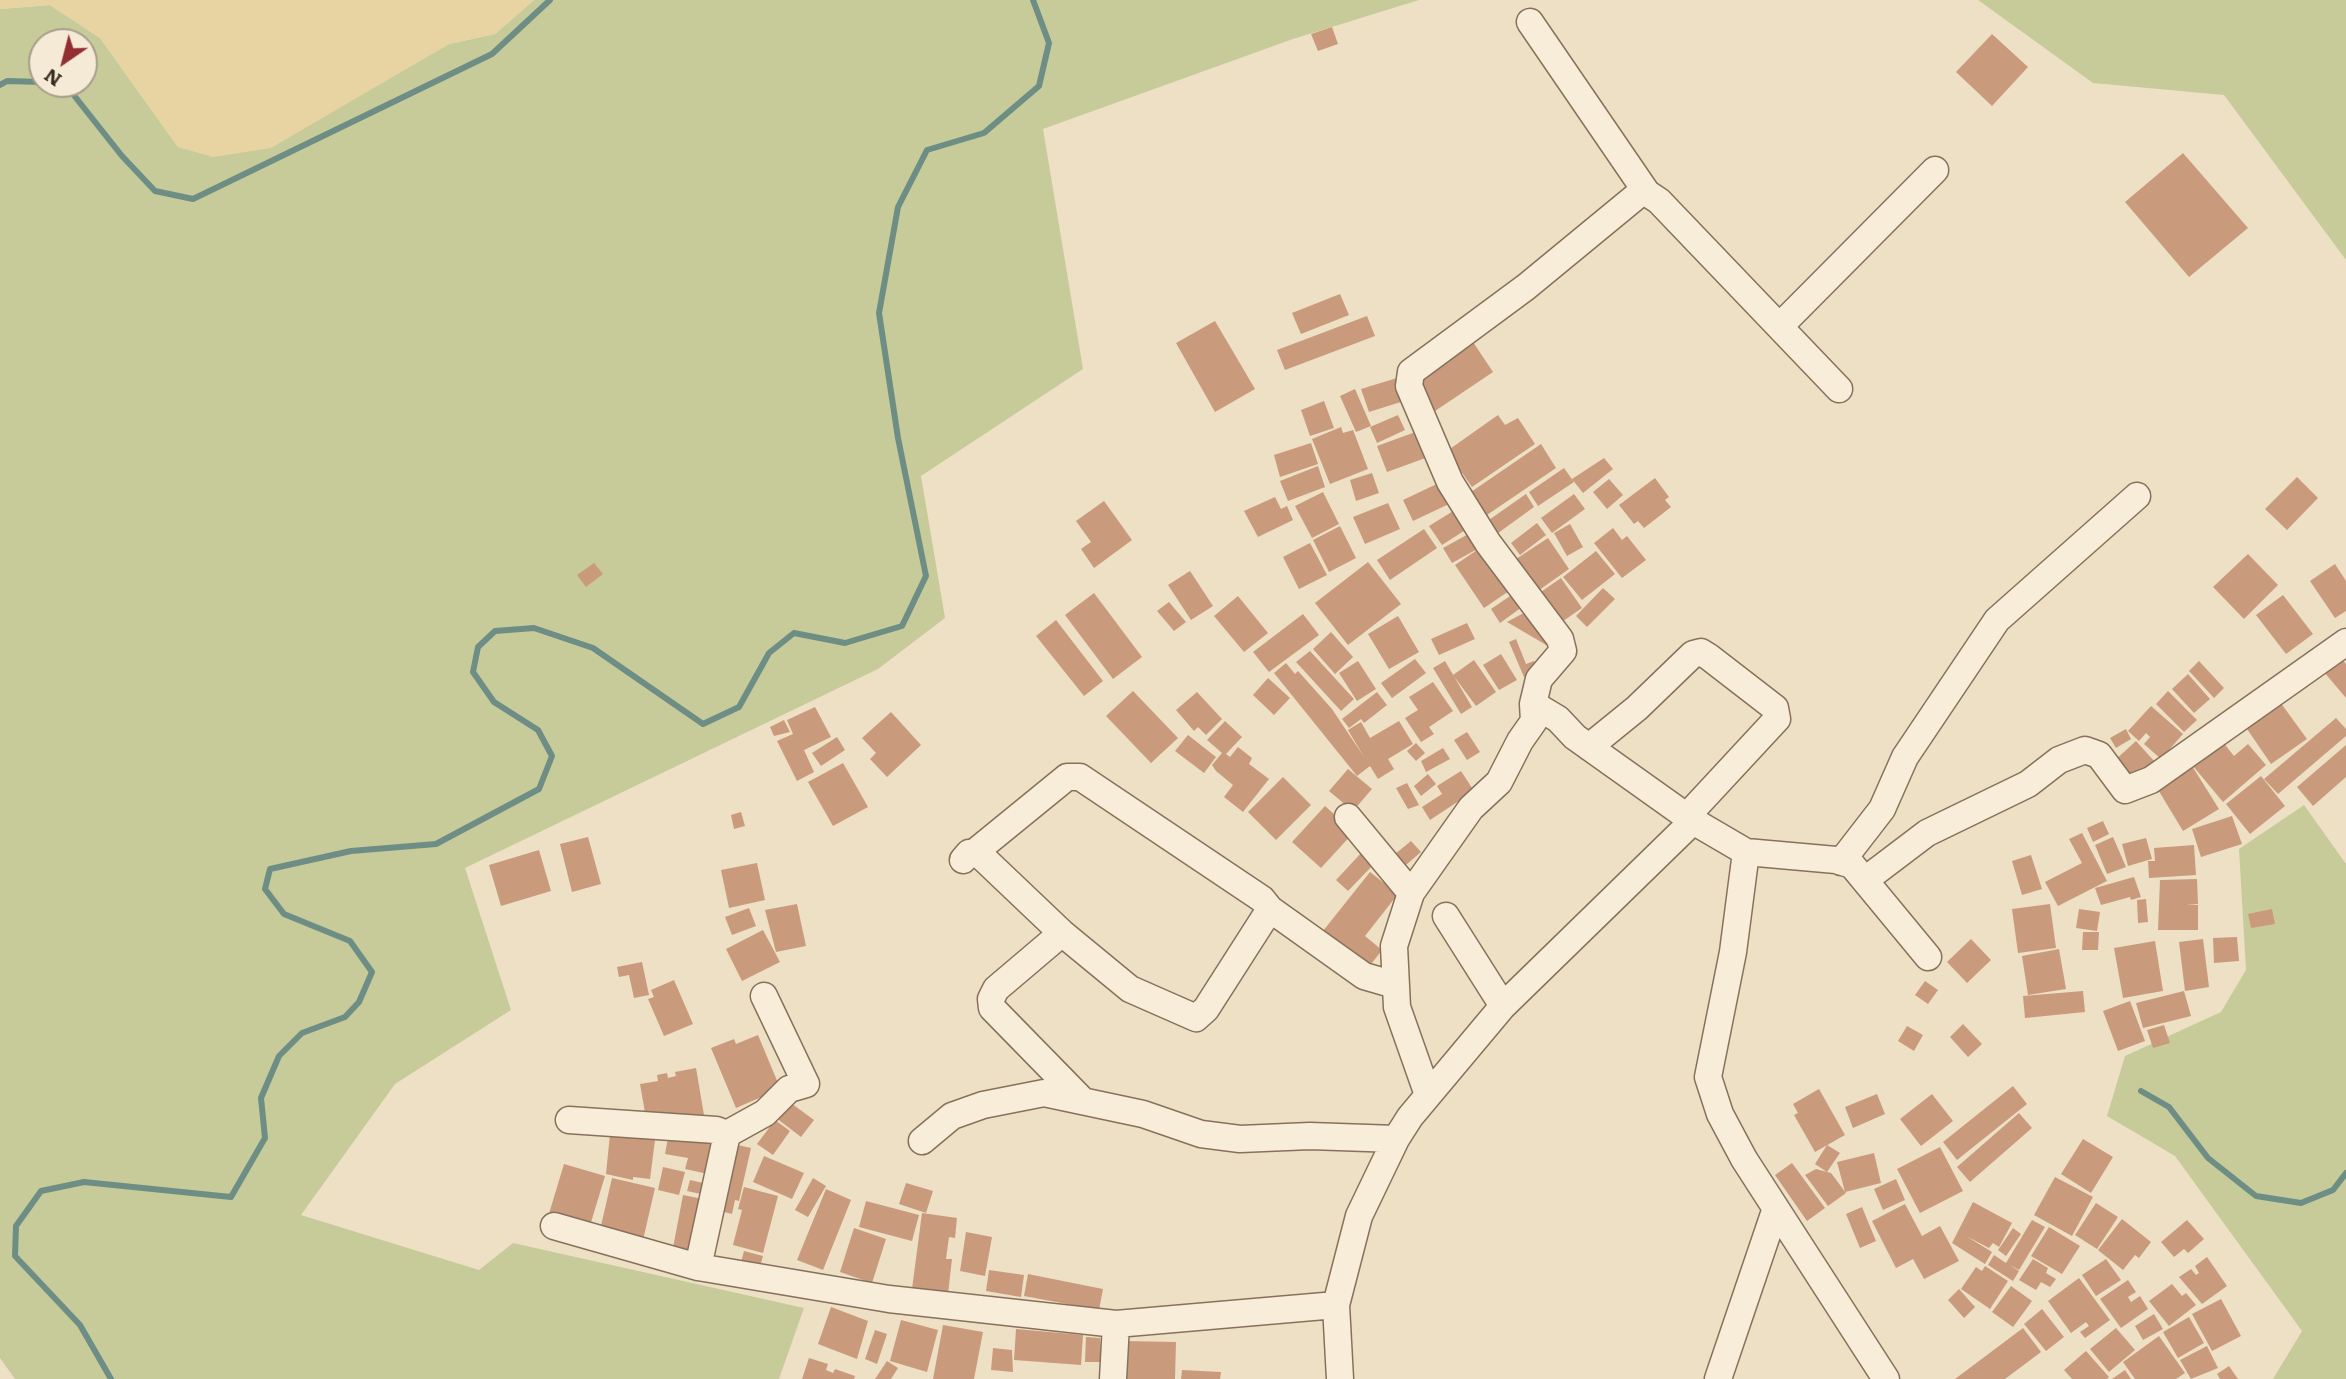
<!DOCTYPE html>
<html>
<head>
<meta charset="utf-8">
<style>
  body { margin:0 }
  #map { position:relative; width:2346px; height:1379px; overflow:hidden; background:#ede0c5; font-family:Literata,serif }
  canvas { display:block }
  .north { position:absolute; left:28px; top:28px; width:70px; height:70px; box-sizing:border-box; background:#f4ead5; border:2px solid #a99d8c; border-radius:50%; rotate:215deg; font-size:19px; font-weight:700; line-height:28px; text-align:center; color:#382a1f }
  .north::after { content:''; display:block; margin:auto; width:24px; height:32px; background:#942e32; clip-path:polygon(50% 0,100% 100%,50% 72%,0 100%) }
</style>
</head>
<body>
<div id="map">
<canvas width="2346" height="1379"></canvas>
<div class="north">N</div>
</div>
<script>
const ctx = document.querySelector('canvas').getContext('2d');
ctx.lineJoin = 'round';
function fillPath(path, color) {
  ctx.fillStyle = color;
  ctx.fill(path, 'evenodd');
}
function shape(rows) {
  const path = new Path2D();
  for (const r of rows) {
    path.moveTo(r[0], r[1]);
    for (let i = 2; i < r.length; i += 2) path.lineTo(r[i], r[i + 1]);
  }
  return path;
}
function trace(path, color, width, dash) {
  ctx.strokeStyle = color;
  ctx.lineWidth = width;
  ctx.lineCap = dash ? 'butt' : 'round';
  ctx.setLineDash(dash || []);
  ctx.stroke(path);
}
fillPath(shape([
  [534,0,1419,0,1293,39,1043,129,1083,369,921,476,945,618,878,669,465,868,511,1010,395,1084,301,1215,479,1270,513,1243,804,1308,779,1379,15,1379,0,1358,0,9,50,5,100,38,178,147,367,91,449,44,495,34],
  [42,42,84,42,84,84,42,84],
  [1978,0,2346,0,2346,260,2224,95,2093,83],
  [2304,805,2346,864,2346,1379,2273,1379,2302,1331,2175,1156,2107,1116,2125,1056,2221,1012,2246,970,2239,849]
]), '#c7cb99');
fillPath(shape([
  [0,0,534,0,495,34,449,44,271,148,213,157,178,147,100,38,50,5,0,9]
]), '#e8d3a3');
trace(shape([
  [65,84,122,156,155,191,193,199,492,54,550,0],
  [0,85,7,81,42,82],
  [2141,1091,2169,1107,2208,1158,2256,1196,2301,1203,2333,1190,2346,1173],
  [111,1379,80,1325,15,1256,16,1226,41,1191,84,1182,231,1197,265,1138,261,1098,279,1056,302,1033,345,1017,359,1002,372,972,350,941,284,914,265,889,270,869,351,851,436,844,539,789,552,756,538,730,494,702,473,672,478,647,495,631,534,628,593,648,703,724,739,707,769,653,794,633,845,643,902,626,926,576,898,438,879,313,898,207,927,150,984,133,1039,86,1049,43,1033,0]
]), '#6e8e85', 6);
fillPath(shape([
  [1332,27,1338,44,1318,51,1311,34],
  [1992,34,2028,67,1992,106,1956,72],
  [2183,153,2248,228,2189,277,2125,202],
  [1340,294,1349,315,1301,334,1292,313],
  [1367,316,1375,336,1285,370,1277,350],
  [1215,321,1255,389,1215,412,1176,343],
  [1471,339,1493,372,1435,411,1416,382],
  [1397,378,1404,401,1369,412,1361,389],
  [1355,389,1371,426,1356,432,1340,396],
  [1324,401,1334,428,1310,436,1301,410],
  [1398,415,1405,430,1377,443,1370,427],
  [1498,415,1505,425,1518,418,1535,444,1472,487,1447,451],
  [1341,427,1343,433,1353,430,1368,469,1330,484,1312,439],
  [1421,430,1431,456,1387,472,1377,446],
  [1311,443,1318,464,1280,477,1274,455],
  [1541,444,1556,468,1487,515,1471,492],
  [1604,458,1613,469,1583,493,1572,479],
  [1318,466,1325,487,1288,501,1280,481],
  [1564,468,1574,482,1538,506,1529,492],
  [1372,473,1379,493,1356,501,1350,480],
  [2297,477,2318,498,2287,530,2265,509],
  [1655,478,1669,497,1665,500,1671,507,1644,528,1638,521,1634,524,1619,505],
  [1609,479,1623,495,1607,509,1593,492],
  [1441,482,1451,503,1413,521,1403,500],
  [1323,492,1339,524,1312,538,1295,506],
  [1526,494,1534,507,1494,536,1486,522],
  [1574,494,1585,509,1552,533,1541,518],
  [1275,497,1281,509,1287,506,1293,520,1258,537,1244,511],
  [1104,501,1132,540,1094,568,1081,549,1091,542,1076,521],
  [1388,503,1400,529,1365,544,1353,517],
  [1458,508,1470,527,1442,545,1429,526],
  [1537,523,1546,535,1520,555,1511,543],
  [1570,524,1583,547,1567,556,1554,533],
  [1340,526,1356,558,1329,572,1313,540],
  [1613,528,1622,540,1627,536,1646,560,1622,578,1594,543],
  [1424,529,1437,548,1390,580,1377,560],
  [1472,532,1481,547,1452,563,1443,548],
  [1548,538,1569,569,1535,593,1513,561],
  [1310,543,1327,575,1299,589,1283,557],
  [1483,546,1512,589,1484,608,1455,565],
  [1596,551,1615,574,1582,600,1563,577],
  [2248,554,2278,585,2244,619,2213,587],
  [1368,562,1401,604,1348,645,1315,603],
  [594,563,603,574,586,587,577,575],
  [2335,564,2346,581,2346,611,2335,618,2310,581],
  [1190,571,1213,606,1191,620,1168,585],
  [1561,578,1582,608,1556,626,1535,596],
  [1603,588,1615,599,1587,627,1576,616],
  [1094,593,1142,657,1113,679,1065,615],
  [1513,594,1522,607,1500,623,1491,609],
  [2283,595,2313,634,2286,654,2256,615],
  [1238,596,1268,633,1244,652,1214,616],
  [1169,602,1186,622,1174,631,1157,611],
  [1531,609,1553,649,1507,622],
  [1303,614,1319,635,1269,672,1253,652],
  [1398,616,1419,652,1389,669,1368,634],
  [1056,620,1103,681,1084,696,1036,636],
  [1467,623,1475,639,1439,655,1431,639],
  [1331,632,1353,657,1335,674,1313,649],
  [1516,639,1526,664,1534,661,1538,671,1524,677,1509,642],
  [1310,651,1354,699,1341,711,1296,662],
  [1501,654,1517,680,1499,690,1483,665],
  [2341,658,2346,664,2346,698,2324,672],
  [1415,659,1426,673,1392,698,1381,683],
  [1474,660,1496,692,1476,706,1453,675],
  [1358,661,1376,689,1357,701,1339,673],
  [1445,661,1472,707,1461,714,1433,668],
  [2199,661,2224,688,2214,698,2189,671],
  [1286,663,1295,674,1298,671,1332,709,1364,757,1348,730,1361,722,1370,738,1399,721,1413,744,1388,759,1394,769,1378,779,1370,766,1357,776,1274,673],
  [2188,674,2210,699,2194,713,2172,689],
  [1268,678,1290,698,1274,715,1253,695],
  [1433,682,1453,711,1429,727,1434,734,1421,742,1405,718,1418,710,1409,697],
  [1133,691,1178,738,1151,763,1106,716],
  [2168,691,2197,720,2184,732,2156,704],
  [1197,692,1222,719,1206,735,1198,727,1194,731,1176,710],
  [1377,692,1387,705,1364,723,1361,719,1349,728,1342,719],
  [2280,702,2307,739,2271,764,2245,726],
  [2151,706,2183,734,2161,759,2144,744,2150,737,2146,733,2139,741,2128,731],
  [815,707,831,737,804,750,814,772,797,781,777,741,793,734,787,720],
  [891,712,921,745,887,777,870,759,876,753,862,738],
  [2336,718,2346,729,2346,736,2278,794,2264,779],
  [784,720,790,732,774,736,770,727],
  [1225,721,1242,737,1226,754,1230,757,1238,747,1252,758,1249,764,1269,779,1243,812,1224,797,1233,785,1216,771,1212,765,1222,753,1207,740],
  [2126,729,2131,739,2116,748,2110,738],
  [1467,732,1480,752,1467,760,1454,740],
  [1188,735,1216,757,1204,773,1175,751],
  [837,737,845,750,821,766,812,753],
  [2136,741,2155,762,2131,783,2113,762],
  [2222,741,2234,756,2248,744,2266,765,2223,802,2193,766],
  [1416,743,1425,753,1416,761,1407,751],
  [2346,745,2346,777,2313,806,2297,787],
  [1443,748,1450,759,1426,772,1421,761],
  [843,763,868,807,833,826,808,782],
  [2192,766,2219,809,2183,831,2157,788],
  [1348,769,1372,789,1353,811,1329,791],
  [1461,771,1474,791,1430,820,1422,807,1442,794,1437,786],
  [1428,774,1436,784,1421,796,1414,786],
  [2261,776,2285,806,2250,834,2226,804],
  [1283,777,1311,805,1276,840,1248,812],
  [1407,783,1419,805,1408,809,1396,788],
  [1325,806,1354,832,1321,868,1292,842],
  [741,812,745,826,734,829,731,815],
  [2232,816,2242,844,2201,857,2192,829],
  [2103,821,2109,834,2093,842,2087,828],
  [2082,833,2107,881,2058,906,2045,882,2082,863,2069,839],
  [588,837,601,884,572,892,560,844],
  [2113,837,2126,867,2107,874,2095,845],
  [2146,838,2152,859,2128,866,2122,844],
  [1411,841,1421,852,1399,871,1389,859],
  [2194,845,2196,875,2149,878,2148,861,2155,861,2154,848],
  [539,850,551,891,501,906,489,865],
  [1363,851,1375,863,1348,891,1336,880],
  [2031,855,2042,889,2022,895,2012,861],
  [757,863,765,900,729,908,721,870],
  [1370,872,1398,894,1365,936,1382,950,1365,972,1319,936],
  [2134,877,2141,897,2131,900,2130,897,2101,905,2095,888],
  [2197,879,2198,904,2186,905,2198,905,2198,930,2158,930,2160,880],
  [2146,899,2148,922,2138,923,2137,900],
  [797,904,806,946,776,952,765,910],
  [2050,904,2056,948,2018,953,2012,909],
  [749,908,756,926,732,935,725,917],
  [2079,909,2100,912,2097,931,2076,928],
  [2272,909,2275,924,2251,928,2248,914],
  [763,930,780,962,742,981,726,949],
  [2083,932,2099,932,2098,950,2082,950],
  [2237,937,2239,961,2214,963,2213,938],
  [1971,939,1991,960,1967,983,1947,962],
  [2203,939,2209,987,2185,991,2179,942],
  [2155,941,2163,991,2123,998,2114,948],
  [2059,949,2066,989,2028,995,2022,956],
  [642,962,649,995,634,998,629,975,619,977,617,967],
  [674,980,693,1024,664,1036,648,999,654,997,651,990],
  [1925,981,1938,990,1928,1004,1915,995],
  [2083,991,2085,1012,2025,1018,2023,996],
  [2184,991,2191,1016,2143,1028,2136,1003],
  [2130,1001,2145,1041,2118,1051,2103,1011],
  [1963,1024,1982,1044,1968,1057,1950,1037],
  [2164,1025,2170,1043,2153,1048,2147,1030],
  [1907,1026,1923,1035,1914,1051,1898,1041],
  [758,1035,778,1083,771,1086,773,1092,736,1108,711,1048,734,1039,736,1044],
  [696,1068,704,1115,647,1124,640,1084,658,1081,657,1075,667,1073,668,1078,676,1076,675,1072],
  [2013,1086,2027,1104,1957,1160,1943,1142],
  [1819,1089,1845,1135,1815,1152,1794,1115,1798,1113,1793,1104],
  [1877,1094,1885,1114,1853,1128,1845,1107],
  [1932,1094,1953,1121,1921,1146,1900,1119],
  [784,1098,814,1120,801,1137,771,1114],
  [2019,1113,2032,1128,1970,1182,1957,1167],
  [775,1120,790,1131,773,1155,757,1144],
  [669,1132,720,1143,708,1174,685,1169,688,1158,665,1154],
  [610,1134,655,1140,650,1179,633,1177,633,1180,606,1174],
  [2083,1139,2113,1157,2091,1193,2061,1174],
  [733,1144,751,1148,739,1201,735,1200,732,1214,717,1210],
  [1827,1145,1840,1153,1827,1172,1815,1164],
  [1940,1147,1963,1191,1920,1213,1897,1169],
  [1874,1153,1881,1183,1845,1192,1837,1162],
  [764,1156,804,1173,792,1199,753,1182],
  [1792,1163,1825,1208,1807,1221,1775,1175],
  [564,1164,605,1176,589,1229,548,1217],
  [663,1167,685,1172,679,1195,658,1190],
  [1816,1169,1831,1173,1846,1193,1828,1206,1805,1175],
  [2055,1177,2093,1197,2072,1236,2034,1215],
  [612,1178,655,1188,643,1240,600,1230],
  [813,1178,826,1186,808,1217,795,1210],
  [1896,1179,1905,1200,1883,1210,1874,1189],
  [690,1180,712,1185,710,1196,687,1191],
  [906,1183,933,1191,926,1213,899,1204],
  [744,1187,778,1196,763,1253,733,1245,742,1210,738,1209],
  [826,1189,851,1200,823,1270,797,1260],
  [683,1195,708,1200,697,1258,672,1253],
  [866,1201,919,1215,912,1241,859,1227],
  [1973,1202,2012,1223,1999,1247,1993,1243,1989,1248,1966,1236,1992,1252,1985,1264,1952,1243],
  [2096,1203,2118,1217,2097,1249,2075,1235],
  [1905,1204,1922,1236,1940,1226,1959,1261,1924,1279,1913,1259,1896,1268,1872,1221],
  [1862,1207,1876,1241,1860,1248,1846,1214],
  [922,1213,957,1218,955,1238,949,1237,946,1259,952,1259,948,1294,912,1289],
  [2122,1219,2151,1242,2139,1258,2135,1255,2123,1270,2098,1250],
  [2032,1220,2045,1227,2019,1270,2010,1265,2019,1271,2013,1281,1988,1265,1994,1255,2006,1263],
  [2187,1220,2204,1239,2188,1253,2184,1249,2174,1257,2161,1242],
  [2049,1227,2080,1246,2062,1274,2031,1256],
  [854,1228,886,1239,872,1283,840,1272],
  [2013,1228,2021,1234,2006,1256,1998,1250],
  [966,1232,992,1237,985,1276,960,1271],
  [744,1251,763,1256,760,1267,741,1262],
  [2207,1257,2227,1286,2202,1304,2179,1277,2191,1269,2196,1275,2199,1273,2195,1266],
  [2033,1259,2048,1268,2046,1273,2056,1279,2050,1287,2041,1282,2036,1290,2019,1280],
  [2106,1259,2121,1280,2096,1296,2082,1275],
  [1985,1266,2008,1281,1990,1309,1961,1289,1976,1267,1982,1271],
  [989,1270,1024,1275,1021,1297,986,1291],
  [1028,1274,1103,1289,1099,1310,1024,1296],
  [2079,1278,2110,1320,2085,1338,2080,1332,2089,1326,2086,1322,2071,1333,2048,1301],
  [2128,1280,2136,1292,2128,1297,2131,1302,2140,1296,2148,1309,2121,1328,2100,1299],
  [2172,1284,2182,1296,2186,1293,2196,1305,2169,1326,2149,1301],
  [2011,1286,2032,1301,2013,1327,1992,1312],
  [1959,1289,1975,1307,1964,1318,1948,1300],
  [2221,1299,2241,1336,2212,1351,2192,1314],
  [831,1307,868,1321,857,1359,818,1344],
  [2042,1309,2064,1337,2046,1351,2024,1324],
  [2154,1314,2163,1329,2143,1340,2135,1326],
  [2189,1317,2204,1343,2178,1358,2163,1332],
  [901,1320,938,1330,927,1372,890,1361],
  [943,1325,983,1332,974,1379,933,1379],
  [2023,1328,2041,1352,2005,1379,1955,1379],
  [2116,1328,2135,1350,2109,1372,2090,1349],
  [1016,1329,1083,1335,1081,1365,1014,1360],
  [875,1330,887,1334,877,1364,865,1359],
  [2159,1336,2185,1373,2176,1379,2135,1379,2123,1362],
  [1086,1337,1100,1338,1101,1362,1085,1362],
  [1124,1341,1176,1342,1175,1379,1123,1379],
  [2207,1346,2218,1368,2191,1379,2180,1360],
  [993,1348,1012,1350,1013,1372,991,1370],
  [2086,1351,2109,1377,2107,1379,2072,1379,2064,1370],
  [809,1358,828,1364,826,1370,833,1373,835,1369,855,1376,854,1379,802,1379],
  [887,1361,898,1368,891,1379,875,1379],
  [2229,1366,2238,1379,2220,1379,2217,1374],
  [1182,1370,1221,1372,1220,1379,1181,1379],
  [2125,1370,2131,1379,2112,1379]
]), '#ca9a7c');
const minor = shape([
  [1530,22,1647,193],
  [1780,326,1935,170],
  [1533,704,1558,719,1575,737,1693,821,1746,852,1836,860,1852,865,1928,957],
  [1589,747,1637,708,1693,654,1701,652,1709,657,1775,708,1777,719,1687,816],
  [1348,817,1411,893],
  [975,852,1067,777,1080,777,1262,899,1270,909,1364,976,1395,985],
  [1746,852,1733,952,1708,1077,1720,1114,1744,1159,1886,1379],
  [963,860,969,853,980,855,1062,933],
  [1841,862,1882,809,1905,757,1997,620,2137,496],
  [1865,880,1927,833,2028,784,2059,760,2085,750,2099,755,2125,790,2151,780,2346,642],
  [1446,916,1503,1006],
  [1428,1095,1397,1007,1394,946,1411,893,1471,808,1499,782,1520,741,1534,721,1533,704,1539,679,1563,651,1560,639,1488,543,1450,482,1409,386,1411,372,1526,287,1639,194,1647,193,1659,201,1839,389],
  [1082,1100,992,1008,991,999,996,989,1062,933,1130,989,1196,1018,1206,1009,1270,909],
  [569,1120,716,1130,727,1134,698,1267],
  [727,1134,765,1113,789,1089,806,1084,764,996],
  [922,1141,952,1116,983,1105,1044,1093,1143,1114,1201,1134,1240,1139,1310,1136,1396,1139],
  [554,1226,698,1267,889,1299,1116,1324,1336,1305],
  [1113,1379,1116,1324],
  [1340,1379,1336,1305,1359,1216,1396,1139,1410,1117,1503,1006,1693,821],
  [1718,1379,1775,1211]
]);
trace(minor, '#87715c', 29);
trace(minor, '#f8edd8', 26);
</script>
</body>
</html>
